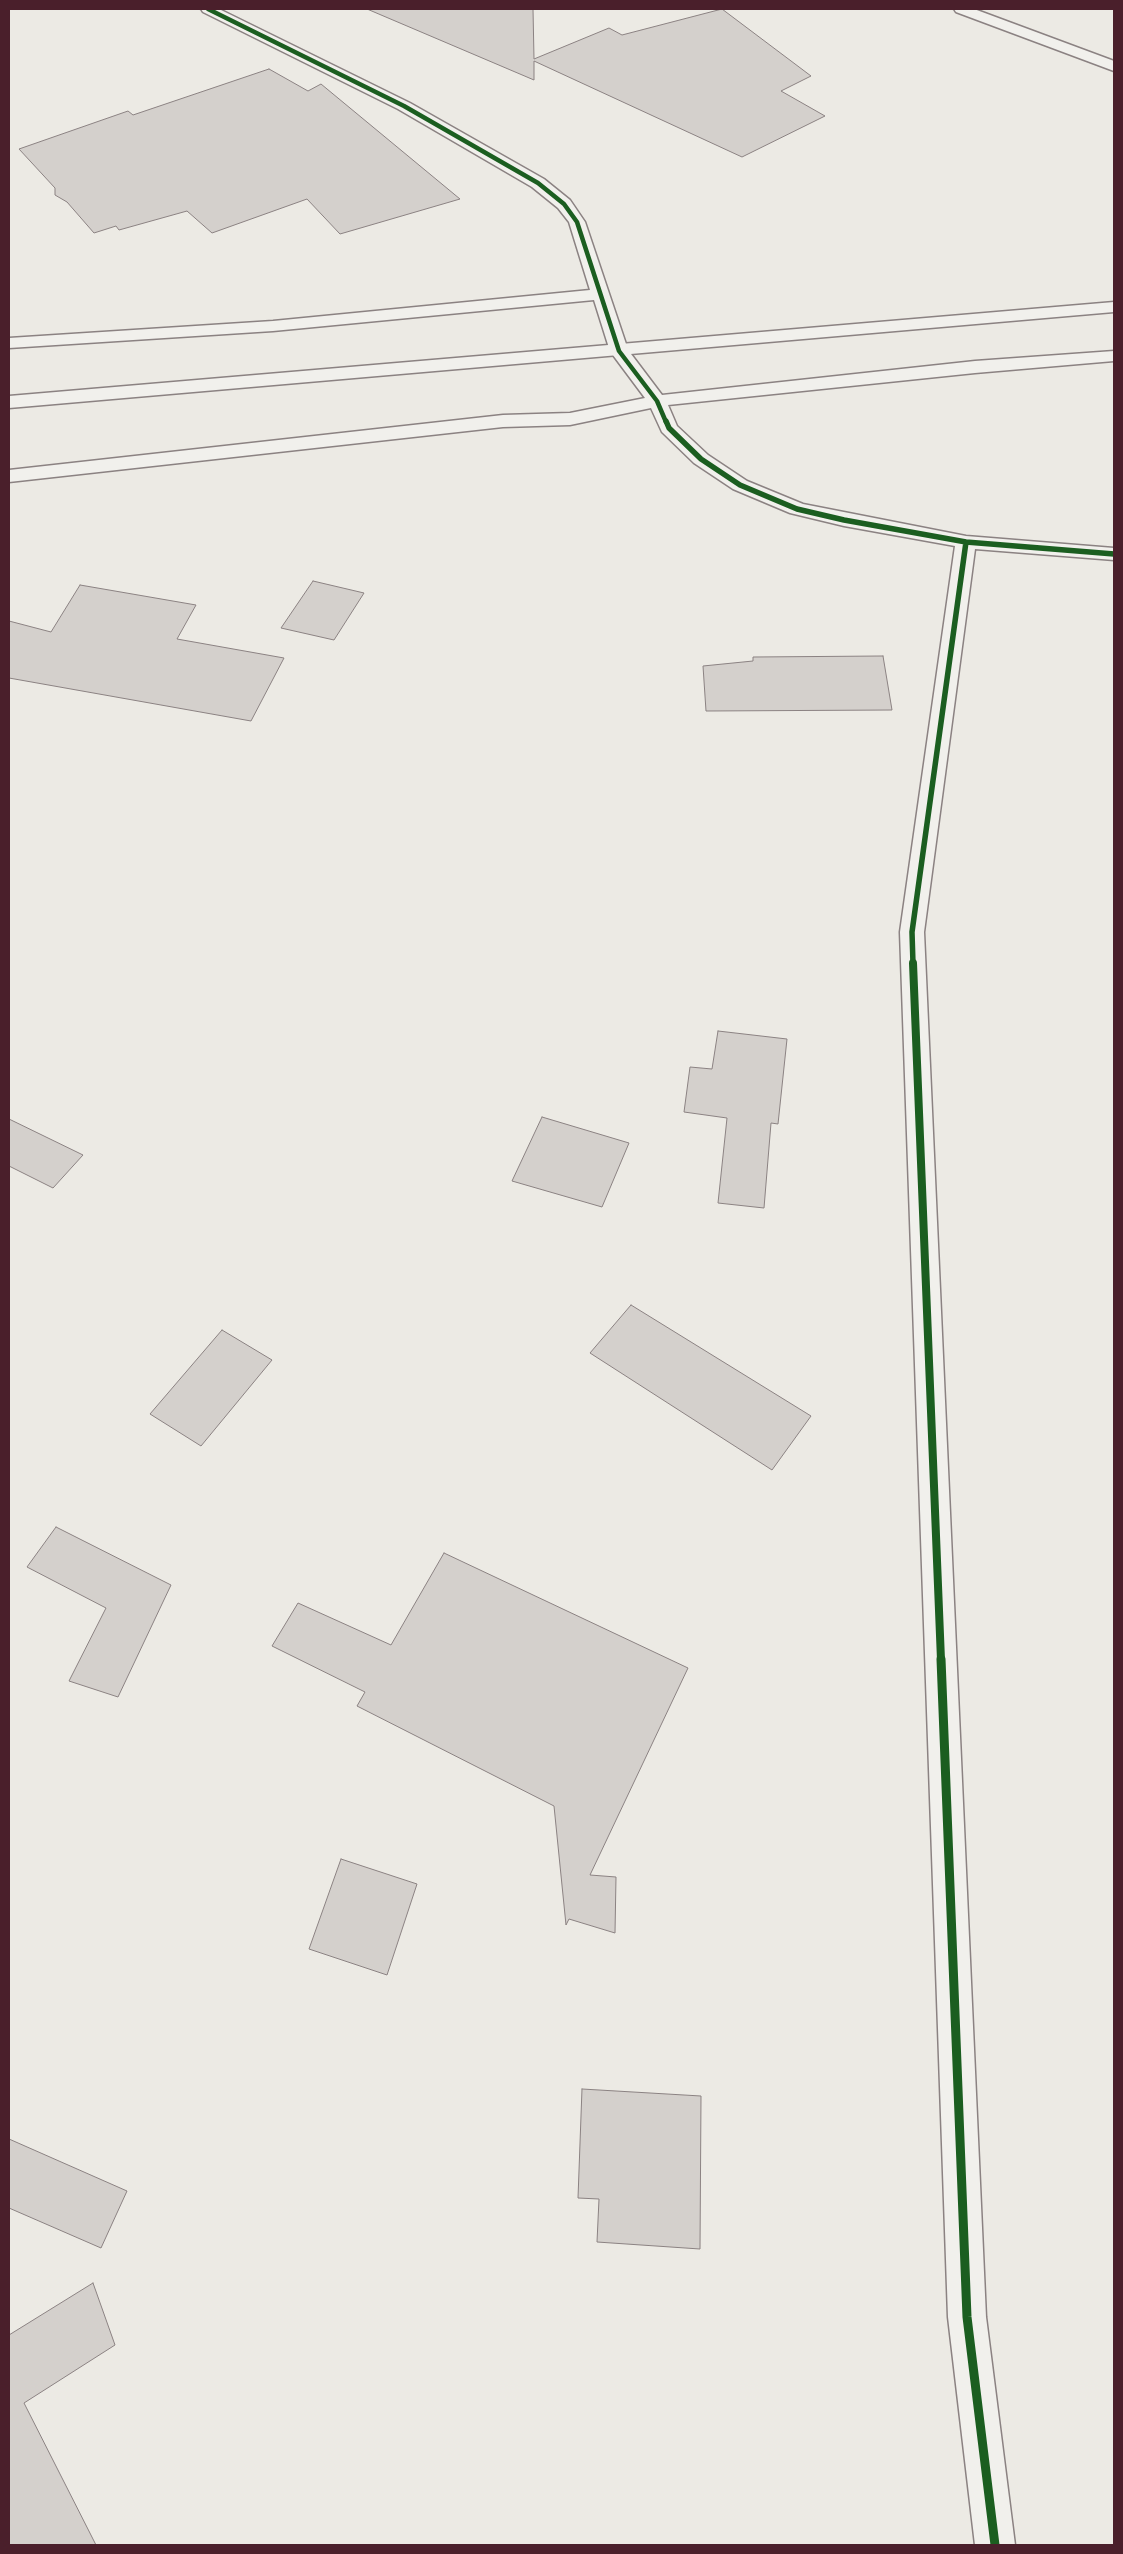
<!DOCTYPE html>
<html>
<head>
<meta charset="utf-8">
<style>
  body { margin:0 }
  #map { position:relative; width:1123px; height:2554px; overflow:hidden; background:#eceae4; font-family:Mynerve,sans-serif }
  canvas { display:block }
  .frame { position:absolute; inset:0; border:10px solid #4a1f2b; pointer-events:none }
</style>
</head>
<body>
<div id="map">
<canvas width="1123" height="2554"></canvas>
<div class="frame"></div>
</div>
<script>
const ctx = document.querySelector('canvas').getContext('2d');
ctx.lineJoin = 'round';
function fillPath(path, color) {
  ctx.fillStyle = color;
  ctx.fill(path, 'evenodd');
}
function shape(rows) {
  const path = new Path2D();
  for (const r of rows) {
    path.moveTo(r[0], r[1]);
    for (let i = 2; i < r.length; i += 2) path.lineTo(r[i], r[i + 1]);
  }
  return path;
}
function trace(path, color, width, dash) {
  ctx.strokeStyle = color;
  ctx.lineWidth = width;
  ctx.lineCap = dash ? 'butt' : 'round';
  ctx.setLineDash(dash || []);
  ctx.stroke(path);
}
const building = shape([
  [367,9,533,9,534,59,609,28,622,35,722,9,811,76,781,91,825,116,742,157,534,61,534,80,367,9],
  [269,69,308,91,321,84,460,199,340,234,307,199,212,233,187,211,119,230,116,226,94,233,67,202,55,195,55,188,19,149,128,111,133,115,269,69],
  [313,581,364,593,334,640,281,628,313,581],
  [80,585,196,605,177,639,284,658,251,721,9,678,9,621,51,632,80,585],
  [883,656,892,710,706,711,703,666,753,661,753,657,883,656],
  [718,1031,787,1039,778,1124,771,1123,764,1208,718,1203,727,1118,684,1112,690,1067,712,1069,718,1031],
  [542,1117,629,1143,602,1207,512,1181,542,1117],
  [9,1119,83,1155,53,1188,9,1166,9,1119],
  [631,1305,811,1416,772,1470,590,1353,631,1305],
  [222,1330,272,1360,201,1446,150,1414,222,1330],
  [56,1527,171,1585,118,1697,69,1681,106,1608,27,1567,56,1527],
  [444,1553,688,1668,590,1875,616,1877,615,1933,569,1919,566,1925,554,1806,357,1706,365,1692,272,1646,298,1603,391,1645,444,1553],
  [341,1859,417,1884,387,1975,309,1949,341,1859],
  [582,2089,701,2096,700,2249,597,2242,599,2199,578,2198,582,2089],
  [9,2139,127,2191,101,2248,9,2208,9,2139],
  [93,2283,115,2345,24,2403,96,2545,9,2545,9,2335,93,2283]
]);
fillPath(building, '#d4d0cc');
trace(building, '#8b8282', 1);
const street = shape([
  [201,9,219,9,410,103,544,179,570,200,585,222,628,350,662,395,975,361,1114,351,1114,361,975,373,668,405,677,426,708,455,747,481,803,504,966,536,1114,548,1114,560,975,549,924,932,986,2317,1015,2545,975,2545,948,2317,900,932,955,546,844,526,790,513,733,489,694,463,662,432,651,408,570,425,503,427,9,482,9,470,503,415,570,413,645,398,610,351,594,300,273,331,9,348,9,338,273,321,590,290,569,222,558,208,532,187,398,109,203,12,201,9],
  [954,9,974,9,1114,61,1114,71,956,12,954,9]
]);
const primary = shape([
  [1114,302,1114,312,9,408,9,396,1114,302]
]);
trace(street, '#8b8282', 3);
trace(primary, '#8b8282', 3);
fillPath(street, '#f1f0ec');
fillPath(primary, '#f1f0ec');
trace(shape([
  [208,9,404,106,538,183,564,204,577,222,619,351,657,401,666,422]
]), '#1b5e20', 4.5);
trace(shape([
  [666,421,669,428,701,459,740,485,797,509,844,520,966,542,1114,554],
  [913,964,912,932,966,542]
]), '#1b5e20', 5.5);
trace(shape([
  [913,963,941,1660]
]), '#1b5e20', 8);
trace(shape([
  [941,1659,967,2317,995,2545]
]), '#1b5e20', 9);
</script>
</body>
</html>
